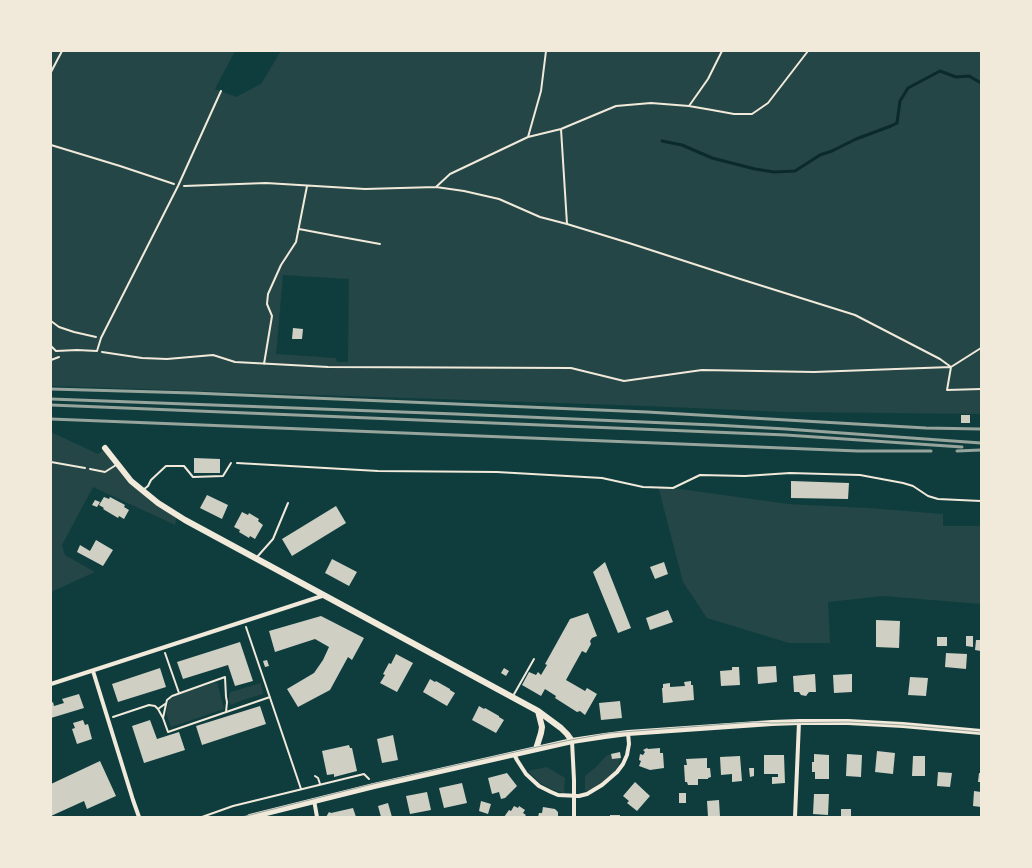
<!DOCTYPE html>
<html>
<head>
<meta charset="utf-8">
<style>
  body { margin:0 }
  #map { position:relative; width:1032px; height:868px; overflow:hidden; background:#0f3d3e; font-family:Poppins,sans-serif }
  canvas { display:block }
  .frame { position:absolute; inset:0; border:52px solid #f1e9da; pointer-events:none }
</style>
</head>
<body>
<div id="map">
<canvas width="1032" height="868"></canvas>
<div class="frame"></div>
</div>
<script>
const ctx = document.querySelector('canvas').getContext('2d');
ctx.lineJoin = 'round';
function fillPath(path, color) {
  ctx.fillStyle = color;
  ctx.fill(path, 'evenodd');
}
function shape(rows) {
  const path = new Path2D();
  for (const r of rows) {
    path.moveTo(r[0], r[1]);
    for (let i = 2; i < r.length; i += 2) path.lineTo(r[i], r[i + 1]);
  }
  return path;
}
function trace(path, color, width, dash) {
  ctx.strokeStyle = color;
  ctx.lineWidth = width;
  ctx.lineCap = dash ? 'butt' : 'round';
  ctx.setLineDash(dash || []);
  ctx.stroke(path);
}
fillPath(shape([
  [51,51,235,51,215,89,236,97,261,84,281,51,981,51,981,414,786,412,646,406,51,386],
  [283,275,349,279,348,362,337,362,336,358,276,354],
  [51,432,98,454,104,450,129,483,177,516,175,525,93,487,62,545,65,555,95,572,51,592],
  [658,486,788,504,868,508,943,514,943,526,981,526,981,604,883,596,828,602,830,643,789,643,707,618,683,582],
  [217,682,224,709,171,727,166,713,169,700,176,695],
  [261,683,263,694,243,700,231,705,229,702,229,694,231,692],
  [611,754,612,759,621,758,617,769,608,779,594,789,585,791,585,776,596,767,606,756],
  [547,767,565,778,564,793,553,790,540,783,528,771]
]), '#244646');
trace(shape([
  [662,141,682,145,712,158,755,169,774,172,795,171,820,155,832,151,856,139,891,126,897,123,900,101,908,88,940,71,956,77,969,76,981,83]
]), '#0a2a2b', 3);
fillPath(shape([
  [293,328,303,329,302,339,292,339],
  [961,415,970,415,970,423,961,423],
  [194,458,220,459,220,473,194,473],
  [791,481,849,483,848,499,791,498],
  [207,495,228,505,222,519,200,508],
  [104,497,109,499,110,497,125,505,124,507,129,510,124,519,119,516,118,518,103,509,104,508,99,505],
  [95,500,100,502,97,507,92,505],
  [336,506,346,523,292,556,282,539],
  [242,512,248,515,249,513,259,519,258,521,263,525,255,539,250,536,249,538,239,532,240,530,234,527],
  [96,540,113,550,103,566,77,552,80,545,90,551],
  [332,559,357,572,349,586,325,573],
  [605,562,631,628,618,633,593,572],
  [664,562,668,574,655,579,650,567],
  [668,610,673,622,650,630,646,618],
  [588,613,597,636,592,638,590,641,591,644,586,653,582,651,566,680,585,691,587,688,597,694,585,715,580,711,577,712,555,698,556,696,545,689,541,696,522,685,529,672,536,675,538,672,541,675,547,665,545,664,570,619],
  [321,616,364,638,352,660,348,657,330,690,298,707,287,689,314,673,323,660,329,647,315,639,275,652,269,631],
  [876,620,900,621,899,648,876,647],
  [966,636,973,636,973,647,966,646],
  [937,637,947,637,947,646,937,646],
  [976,640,981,640,981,651,975,650],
  [240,642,253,681,235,686,228,665,183,679,177,662],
  [946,653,967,654,966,669,945,667],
  [396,654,413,663,397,692,380,683,385,675,383,674,389,663,391,664],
  [267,660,269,666,265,667,263,661],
  [776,666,777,682,758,684,757,667],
  [732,667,739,667,740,685,721,686,720,671,732,670],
  [160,668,166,687,118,702,112,684],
  [504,668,509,671,506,676,501,673],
  [815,674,816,692,809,692,806,696,801,695,799,692,794,692,793,676],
  [852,674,852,692,834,693,833,675],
  [910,677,928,678,926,696,908,695],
  [430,679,435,682,436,681,450,689,450,690,455,693,447,706,423,692],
  [691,681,691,685,693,685,694,700,663,703,662,688,663,688,663,684,670,683,670,687,685,686,684,682],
  [79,694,84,708,51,718,51,703,53,702,54,706,64,703,62,699],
  [620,701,622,718,601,720,599,703],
  [260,706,266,724,202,745,196,726],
  [479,706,484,709,485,708,499,716,499,717,504,720,496,733,472,720],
  [83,720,85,725,88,724,92,739,77,744,72,729,75,728,73,723],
  [150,720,157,739,179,732,185,750,144,763,132,726],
  [393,735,398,760,382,763,377,739],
  [349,745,350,748,352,748,357,771,334,777,334,774,327,775,322,751],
  [647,748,648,749,660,748,660,753,663,753,664,768,650,770,639,766,641,761,639,760,640,754,643,755,645,752,643,750],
  [877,751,895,753,893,774,875,772],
  [620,752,621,758,612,759,611,754],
  [814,754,829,755,829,779,815,779,815,772,812,772,812,762,814,762],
  [847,754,862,755,861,777,846,776],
  [764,755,784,755,785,783,772,784,772,777,778,777,778,774,764,774],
  [740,756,742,781,732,782,732,774,721,775,720,757],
  [913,756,925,756,925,776,912,776],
  [707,758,707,768,710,768,711,777,708,778,708,779,698,779,698,785,688,785,687,782,685,782,684,765,687,765,686,759],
  [100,761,116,796,87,809,84,801,51,816,51,784],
  [749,768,754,768,754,776,750,777],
  [938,772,952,773,950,787,937,786],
  [507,773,517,786,505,798,501,799,499,792,492,794,488,778],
  [979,773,981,773,981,782,978,782],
  [635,782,650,796,637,811,627,803,629,801,623,796],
  [462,783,467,803,444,808,439,788],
  [974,791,981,792,981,807,973,806],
  [427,792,431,810,410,814,406,796],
  [679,793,686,793,686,803,679,803],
  [814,794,829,794,828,815,813,814],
  [719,800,720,817,708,817,707,801],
  [481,801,491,804,488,814,479,811],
  [388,803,392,817,381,817,378,806],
  [514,806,518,808,519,806,525,810,523,813,526,815,524,817,504,817,509,810,511,811],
  [543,807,555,809,558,812,558,817,538,817,539,813,542,813],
  [353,808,356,817,326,817,329,812,331,813],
  [841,809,851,809,851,817,841,817],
  [610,815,620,815,620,817,610,817]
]), '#cfcfc3');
trace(shape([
  [51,72,62,51],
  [689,106,708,79,722,51],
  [561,129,567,224],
  [528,137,541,91,546,51],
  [51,145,120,166,174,184],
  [184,186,266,183,365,189,436,187,464,191,499,199,540,217,567,224,629,243,737,278,855,315,940,359,951,367],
  [436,187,450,174,528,137,561,129,616,106,651,103,689,106,712,110,734,114,752,114,768,103,808,51],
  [299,229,336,236,380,244],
  [51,321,59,327,74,332,96,337],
  [102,352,142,358,167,359,213,355,235,362,328,367,571,368,624,381,702,370,814,372,951,367,981,348],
  [51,360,59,357],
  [264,364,272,316,267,304,268,294,281,265,296,242,307,186],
  [951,367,947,390,981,389],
  [51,462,85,468],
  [237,463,378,471,497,472,602,478,643,487,673,488,700,475,745,476,790,473,860,475,903,483,913,486,928,496,938,499,981,501],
  [246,627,301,789],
  [165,653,179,693],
  [158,709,163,718],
  [226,712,227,702,226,697,225,677,172,696,167,700,166,704,163,718,168,732,270,697],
  [113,717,149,705,155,706,158,709,165,704],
  [315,776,318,778,320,784],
  [202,817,233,806,364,774,369,779]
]), '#f1e9da', 2);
trace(shape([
  [51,346,56,351,77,350,97,351,101,338,178,186,221,91],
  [90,469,105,472,116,465],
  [143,490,148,486,151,480,166,466,184,466,193,477,223,476,231,463],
  [257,557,273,539,288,503],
  [513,696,534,659]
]), '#f1e9da', 2);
trace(shape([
  [93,671,133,800,139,817],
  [51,684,325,595],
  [572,741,574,780,574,817],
  [514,754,517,760,526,774,539,786,551,792,558,795,579,796,587,794,602,785,617,772,623,764,627,755,629,744,628,733],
  [314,800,317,817],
  [795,817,799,722]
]), '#f1e9da', 4);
trace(shape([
  [105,448,131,481,158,503,185,520,538,711,561,728,567,734,572,741],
  [536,749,541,733,542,727,538,711],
  [250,817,374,786,572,741,605,736,628,733,772,723,799,722,848,722,903,725,981,732]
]), '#f1e9da', 6);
trace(shape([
  [242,817,373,784,537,747,571,740,610,733,754,722,772,723,848,722,903,725,981,732]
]), '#97a49c', 1);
trace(shape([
  [51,389,193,393,647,412,926,428,981,429],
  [51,399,456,414,714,425,786,429,981,443],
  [51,405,786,435,962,447],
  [51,419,858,451,931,451],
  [957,451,981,450]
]), '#97a49c', 3);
</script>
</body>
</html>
